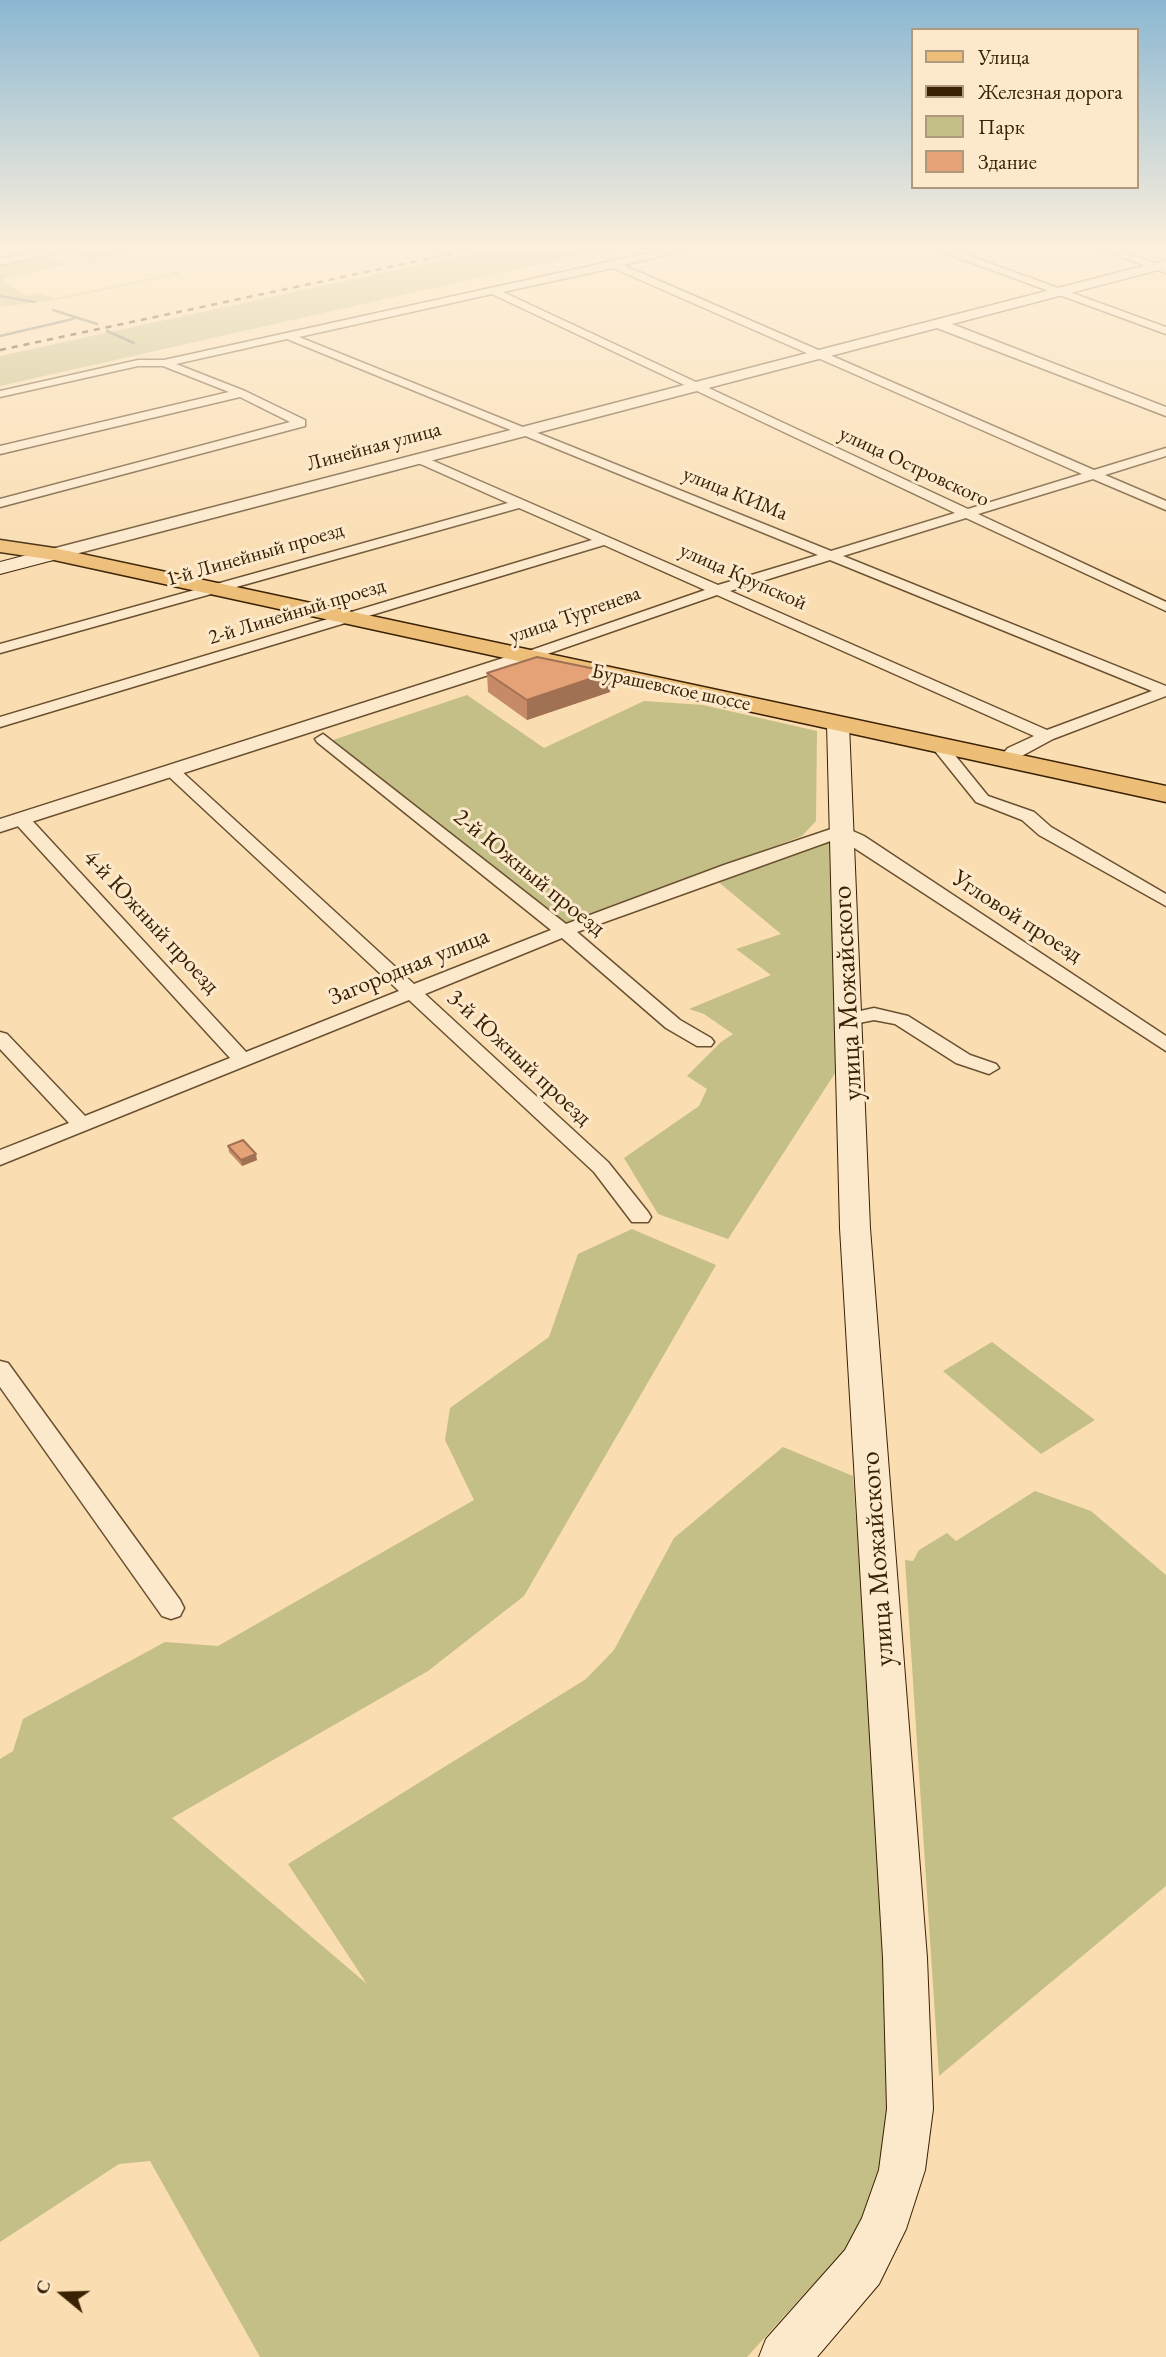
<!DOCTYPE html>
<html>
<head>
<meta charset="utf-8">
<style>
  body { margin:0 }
  #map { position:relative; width:1166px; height:2357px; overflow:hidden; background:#faddb1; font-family:"EB Garamond",serif }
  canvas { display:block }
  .legend { position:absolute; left:911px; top:28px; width:228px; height:161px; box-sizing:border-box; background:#fce9cc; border:2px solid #ae997c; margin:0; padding:9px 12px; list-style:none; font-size:21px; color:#3a2104 }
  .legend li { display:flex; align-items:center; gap:14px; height:35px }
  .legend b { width:35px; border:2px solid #ae997c }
  .north { position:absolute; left:28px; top:2259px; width:70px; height:70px; -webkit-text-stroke:5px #fce9cc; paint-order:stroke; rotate:289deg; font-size:19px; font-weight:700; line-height:28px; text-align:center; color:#3a2104 }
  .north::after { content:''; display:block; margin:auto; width:24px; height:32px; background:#3a2104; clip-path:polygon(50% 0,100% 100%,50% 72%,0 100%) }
</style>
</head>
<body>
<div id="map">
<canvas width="1166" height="2357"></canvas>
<ul class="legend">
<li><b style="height:9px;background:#edbe78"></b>Улица</li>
<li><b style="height:9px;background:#3a2104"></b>Железная дорога</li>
<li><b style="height:19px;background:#c4bf87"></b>Парк</li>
<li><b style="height:19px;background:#e6a277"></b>Здание</li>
</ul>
<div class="north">С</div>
</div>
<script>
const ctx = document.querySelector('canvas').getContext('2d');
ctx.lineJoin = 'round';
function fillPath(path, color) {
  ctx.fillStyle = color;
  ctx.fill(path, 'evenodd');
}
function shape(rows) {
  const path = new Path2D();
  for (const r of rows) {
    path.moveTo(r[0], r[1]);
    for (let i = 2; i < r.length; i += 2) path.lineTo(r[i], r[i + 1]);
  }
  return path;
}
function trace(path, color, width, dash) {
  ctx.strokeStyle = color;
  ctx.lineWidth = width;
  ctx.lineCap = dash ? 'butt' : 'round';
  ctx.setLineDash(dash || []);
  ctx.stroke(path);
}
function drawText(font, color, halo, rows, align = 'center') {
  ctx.font = font + ' "EB Garamond",serif';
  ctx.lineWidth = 6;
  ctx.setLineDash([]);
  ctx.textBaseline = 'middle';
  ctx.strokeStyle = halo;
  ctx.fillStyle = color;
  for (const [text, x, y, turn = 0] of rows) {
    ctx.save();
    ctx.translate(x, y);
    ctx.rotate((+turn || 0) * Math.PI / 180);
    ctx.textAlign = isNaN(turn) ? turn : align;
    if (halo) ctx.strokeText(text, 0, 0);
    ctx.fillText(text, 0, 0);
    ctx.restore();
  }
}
fillPath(shape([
  [88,247,149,247,94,259,95,262,90,263,75,253],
  [500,247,654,247,576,256,0,386,0,356],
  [49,258,71,264,2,279,25,296,38,293,54,298,172,274,174,270,182,273,68,298,0,307,0,265],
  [467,695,544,748,644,701,703,705,817,731,816,821,802,836,566,926,330,741],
  [826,840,829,842,837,1070,728,1239,658,1214,624,1158,699,1106,707,1089,687,1076,721,1042,733,1034,704,1014,689,1009,771,975,736,949,781,934,716,880],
  [632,1229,716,1265,524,1596,428,1671,172,1818,367,1984,288,1864,586,1679,614,1650,674,1538,783,1447,853,1476,887,1976,891,2104,885,2162,857,2236,747,2357,260,2357,150,2161,119,2164,0,2242,0,1759,13,1751,23,1719,165,1642,218,1646,474,1500,445,1440,450,1408,549,1337,578,1254],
  [992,1342,1095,1420,1041,1454,943,1371],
  [1035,1491,1091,1511,1166,1575,1166,1886,939,2076,905,1560,913,1561,919,1550,947,1533,956,1541]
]), '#c4bf87');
trace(shape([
  [0,296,35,302],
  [53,310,97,324],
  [107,331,134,343],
  [0,336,73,319]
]), '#777d6c', 2.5);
const minor = shape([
  [59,247,82,247,0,265,0,259,59,247],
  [676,247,697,247,623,265,1094,470,1166,448,1166,456,1105,475,1166,501,1166,510,1093,479,978,514,1166,602,1166,611,966,518,843,556,1166,686,1166,696,1053,739,1005,765,997,760,1008,748,1034,736,717,595,530,660,520,660,520,654,705,590,604,545,0,727,0,717,592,540,519,508,0,653,0,644,508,503,416,462,416,456,420,455,718,585,818,555,287,339,176,364,245,391,305,420,305,426,0,507,0,499,290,422,240,397,0,454,0,446,229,392,163,366,138,366,0,397,0,391,138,360,164,360,676,247],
  [613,268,1082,474,968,509,503,292,613,268],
  [492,294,955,513,831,551,299,337,492,294],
  [830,560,1152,691,1047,730,730,591,830,560],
  [929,247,945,247,1166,327,1166,334,929,247],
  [1094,247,1110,247,1166,267,1166,273,1094,247],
  [323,734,566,924,724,865,834,828,846,828,864,836,1166,1036,1166,1051,839,838,577,932,680,1020,711,1038,714,1042,711,1046,697,1046,666,1028,562,938,425,994,608,1162,648,1212,651,1217,648,1222,632,1222,594,1172,409,1000,0,1165,0,1150,69,1123,0,1049,0,1032,7,1034,85,1116,230,1058,15,823,15,815,27,815,246,1052,399,991,166,774,166,768,178,768,414,984,551,930,317,742,315,739,323,734],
  [939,741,945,743,988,796,1034,812,1051,827,1166,894,1166,906,1039,835,1022,820,976,802,931,746,939,741],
  [874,1008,908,1016,970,1055,996,1064,999,1068,989,1074,956,1063,895,1024,874,1020,849,1025,839,1019,842,1015,874,1008],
  [0,1361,8,1363,180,1600,184,1608,180,1616,171,1619,162,1616,0,1387,0,1361]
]);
const tertiary = shape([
  [1166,260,1166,268,952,324,1166,407,1166,416,937,328,60,558,48,558,46,554,48,550,1166,260],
  [525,651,534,657,532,661,0,832,0,819,525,651]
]);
const secondary = shape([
  [54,548,64,554,61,558,0,574,0,562,54,548],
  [838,717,849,724,870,1228,927,1958,933,2109,925,2170,906,2229,879,2284,817,2357,759,2357,766,2339,845,2250,862,2218,879,2170,887,2109,883,1958,840,1228,827,724,838,717]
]);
const primary = shape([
  [0,540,54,548,1166,786,1166,802,54,560,0,552,0,540]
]);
trace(minor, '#6a502f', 3);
trace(tertiary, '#6a502f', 3);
trace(secondary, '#3a2104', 2);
trace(primary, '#3a2104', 3);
fillPath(minor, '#fce9cc');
fillPath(tertiary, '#fce9cc');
fillPath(secondary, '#fce9cc');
fillPath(primary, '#edbe78');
trace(shape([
  [0,350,483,247]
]), '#3a2104', 2.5, [6, 6]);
fillPath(shape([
  [487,673,610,692,527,720,488,692],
  [228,1146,257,1160,242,1166,229,1152]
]), '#c68b66');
fillPath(shape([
  [610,672,610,692,527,720,527,700],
  [256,1154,257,1160,242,1166,241,1160]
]), '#a17153');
const building = shape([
  [537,657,610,672,527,700,487,673,537,657],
  [243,1140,256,1154,241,1160,228,1146,243,1140]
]);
fillPath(building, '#e6a277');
trace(building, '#a17153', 2);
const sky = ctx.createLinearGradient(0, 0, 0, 577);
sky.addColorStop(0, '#8bb7d2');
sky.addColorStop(0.43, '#fdf0dc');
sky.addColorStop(1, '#fdf0dc00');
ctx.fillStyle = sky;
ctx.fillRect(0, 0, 1166, 577);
drawText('21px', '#3a2104', '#fce9cc', [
  ["Линейная улица",374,447,-15],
  ["улица Островского",914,467,25],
  ["улица КИМа",735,494,22],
  ["1-й Линейный проезд",255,555,-16],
  ["улица Крупской",743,577,24],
  ["2-й Линейный проезд",297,612,-17],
  ["улица Тургенева",575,615,-19],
  ["Бурашевское шоссе",671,688,12]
]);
drawText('24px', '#3a2104', '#fce9cc', [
  ["2-й Южный проезд",529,873,39],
  ["Угловой проезд",1017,917,33],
  ["4-й Южный проезд",151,922,47],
  ["Загородная улица",409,967,-22],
  ["3-й Южный проезд",519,1058,43]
]);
drawText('28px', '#3a2104', '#fce9cc', [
  ["улица Можайского",848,993,-93],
  ["улица Можайского",878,1559,-94]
]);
</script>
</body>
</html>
